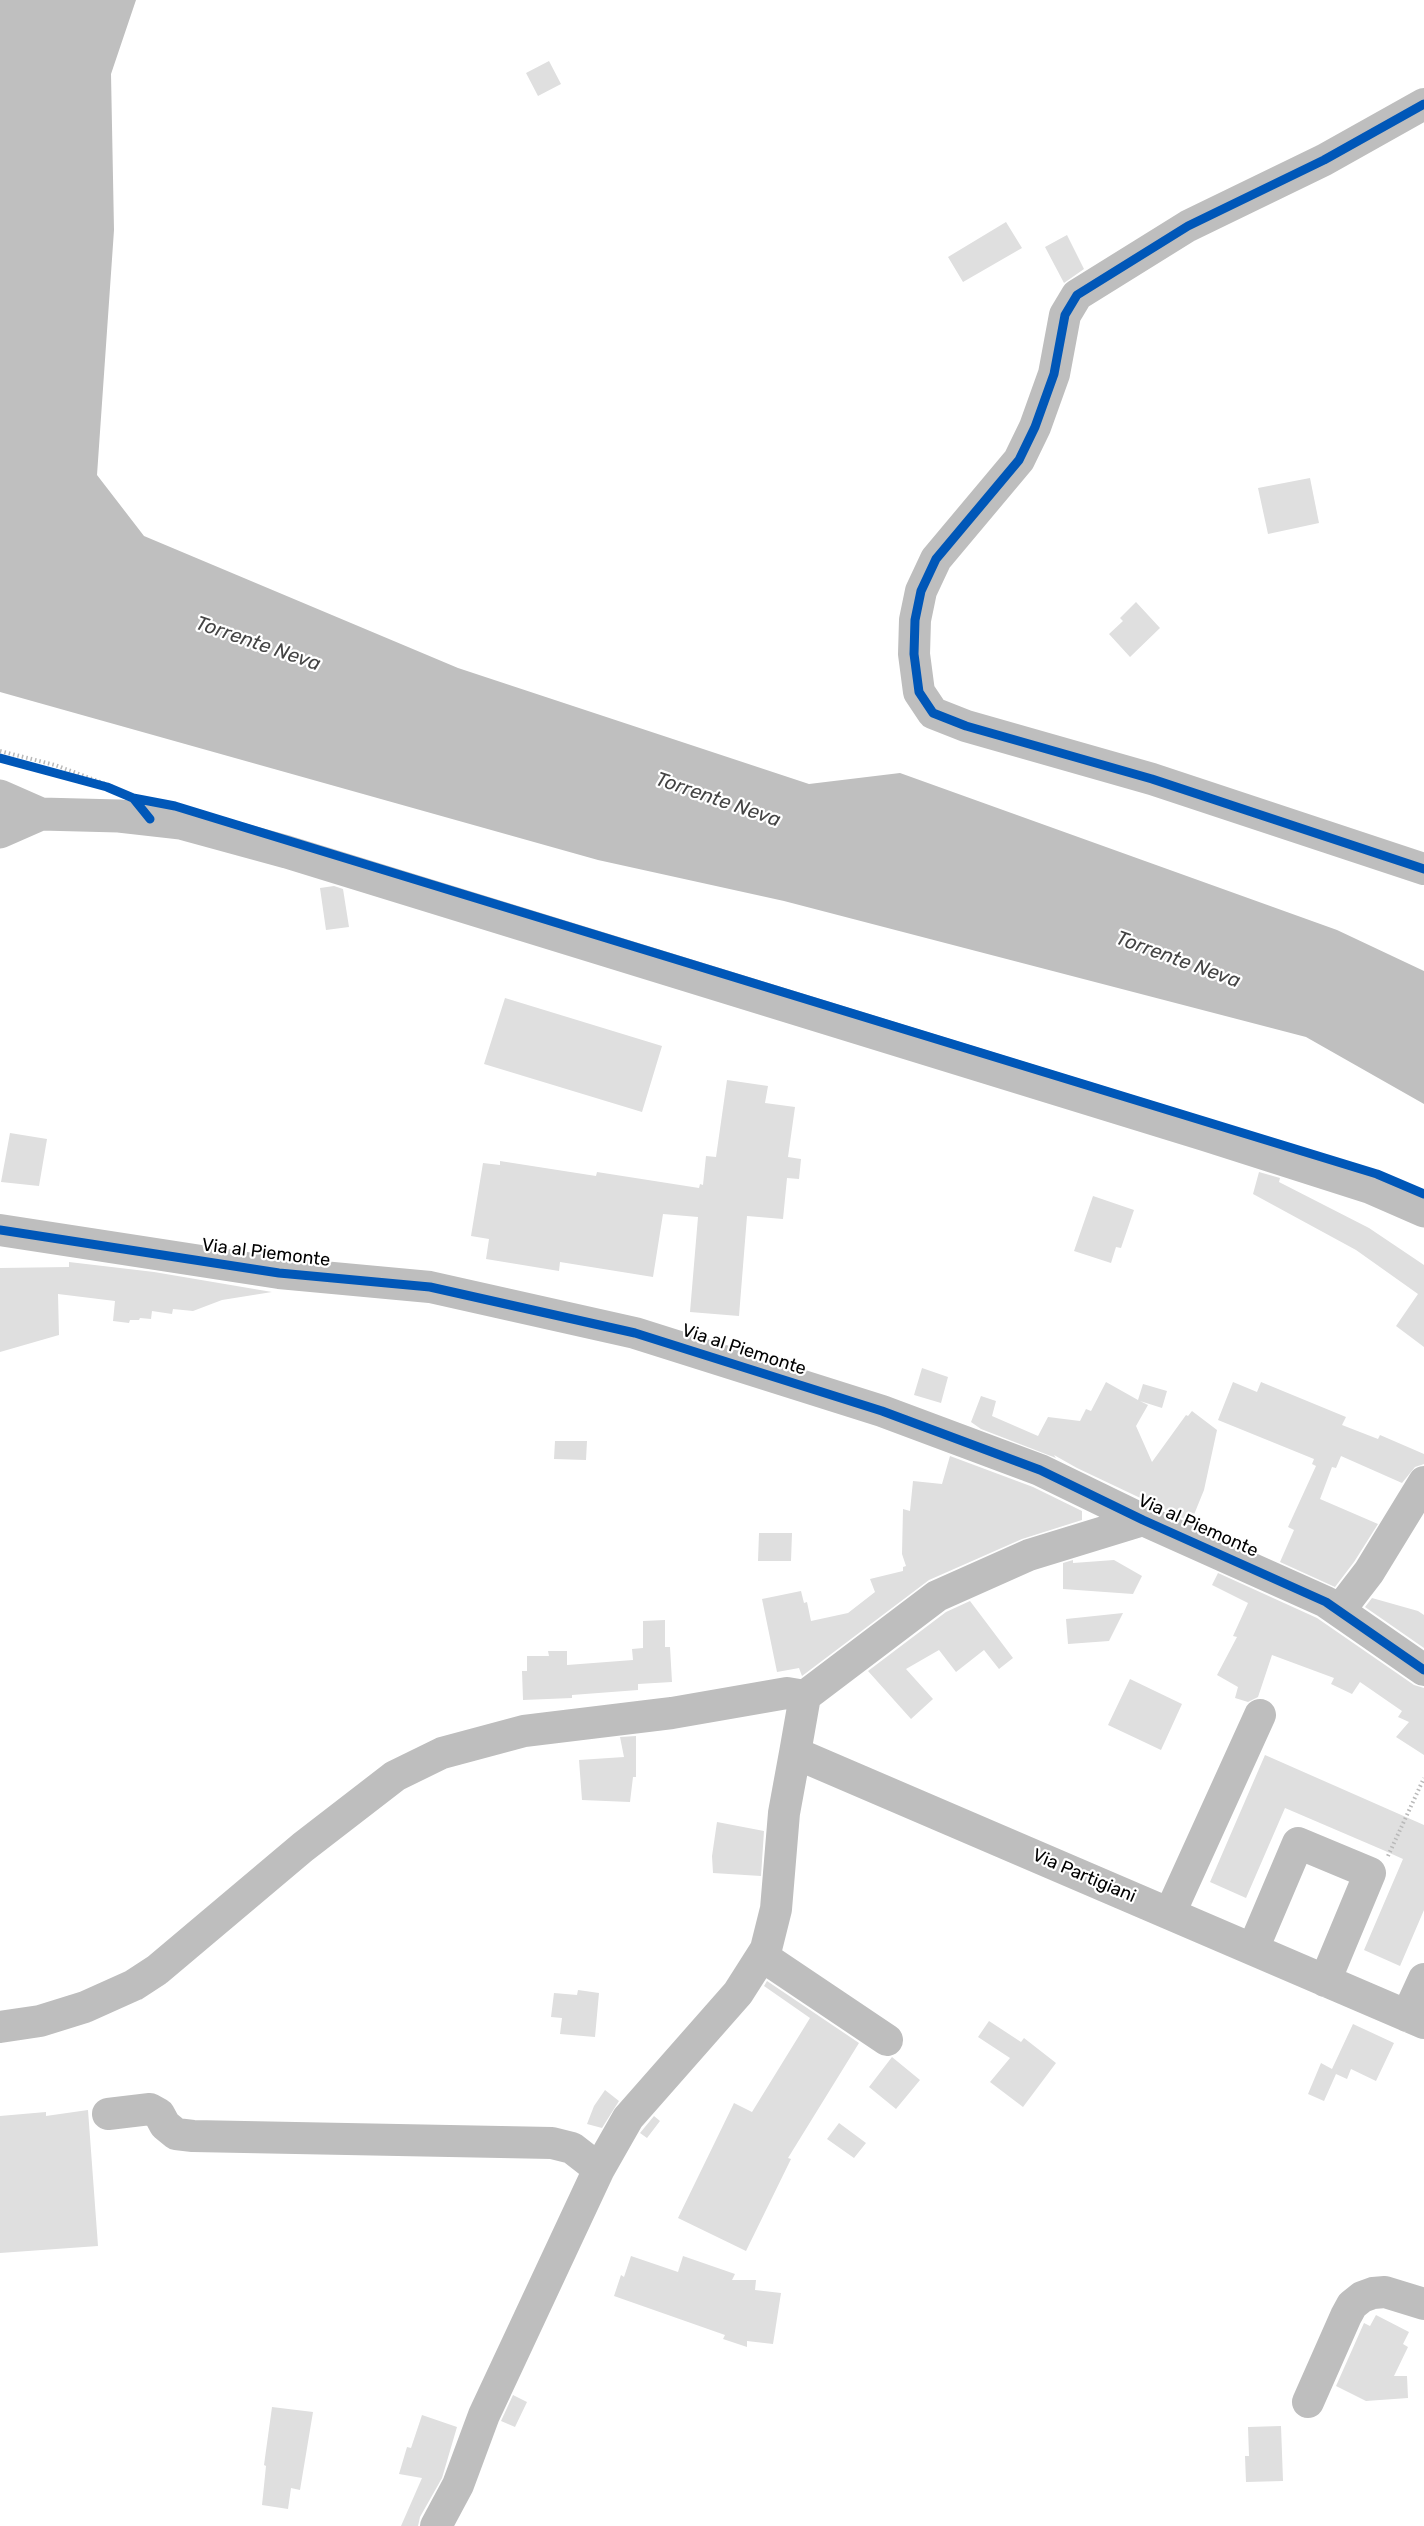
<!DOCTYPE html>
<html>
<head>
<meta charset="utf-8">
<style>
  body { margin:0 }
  canvas { display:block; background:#fff }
</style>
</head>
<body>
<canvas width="1424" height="2526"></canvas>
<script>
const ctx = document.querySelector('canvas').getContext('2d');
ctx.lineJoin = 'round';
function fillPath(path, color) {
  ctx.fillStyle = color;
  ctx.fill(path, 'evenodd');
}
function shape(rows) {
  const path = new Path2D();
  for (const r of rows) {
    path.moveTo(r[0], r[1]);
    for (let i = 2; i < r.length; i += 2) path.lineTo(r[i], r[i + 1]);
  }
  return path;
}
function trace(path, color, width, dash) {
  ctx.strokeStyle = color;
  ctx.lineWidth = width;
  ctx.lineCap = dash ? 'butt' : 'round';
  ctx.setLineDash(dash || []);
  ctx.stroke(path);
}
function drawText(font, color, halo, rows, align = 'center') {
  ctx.font = font + ' Rubik,sans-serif';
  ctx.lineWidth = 4.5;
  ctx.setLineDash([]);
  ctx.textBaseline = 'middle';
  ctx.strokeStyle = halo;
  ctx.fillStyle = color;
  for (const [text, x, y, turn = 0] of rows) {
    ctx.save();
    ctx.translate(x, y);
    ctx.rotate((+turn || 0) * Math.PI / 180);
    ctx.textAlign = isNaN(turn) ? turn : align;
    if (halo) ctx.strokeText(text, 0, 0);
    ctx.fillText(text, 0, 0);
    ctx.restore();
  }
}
fillPath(shape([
  [0,0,136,0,111,74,114,230,97,475,144,536,458,668,809,784,900,773,1337,930,1424,971,1424,1104,1306,1037,784,901,598,860,0,692]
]), '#bfbfbf');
fillPath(shape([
  [549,61,561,84,538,96,526,73],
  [1006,222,1022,248,963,282,948,257],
  [1067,235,1084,269,1064,283,1045,247],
  [1310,478,1319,523,1268,534,1258,488],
  [1136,602,1160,628,1130,657,1109,634,1123,621,1120,618],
  [334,886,343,889,349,927,326,930,320,888],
  [505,998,662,1046,642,1112,484,1064],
  [727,1080,768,1086,765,1103,795,1107,788,1157,801,1159,799,1179,787,1178,783,1219,747,1216,739,1316,690,1312,698,1217,663,1214,653,1277,560,1262,559,1271,486,1259,489,1239,471,1236,483,1163,500,1165,500,1161,596,1176,597,1172,699,1188,700,1184,703,1185,706,1156,716,1157],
  [10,1133,47,1139,39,1186,1,1182],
  [1259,1172,1280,1178,1279,1182,1369,1228,1424,1265,1424,1347,1396,1326,1418,1294,1356,1250,1253,1194],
  [1093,1196,1134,1210,1121,1248,1116,1247,1111,1263,1074,1251],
  [69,1262,154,1272,272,1292,222,1300,193,1311,173,1309,172,1314,152,1311,151,1319,140,1318,139,1320,130,1320,129,1323,113,1321,115,1301,58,1294,59,1335,0,1352,0,1268,69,1267],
  [922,1368,948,1377,941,1403,914,1395],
  [1106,1382,1138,1400,1143,1384,1167,1391,1162,1408,1140,1401,1148,1405,1136,1426,1152,1462,1186,1415,1188,1416,1192,1411,1217,1430,1204,1490,1191,1522,1077,1468,1054,1455,1056,1458,981,1429,971,1422,981,1396,996,1401,992,1416,1038,1436,1048,1417,1080,1421,1086,1409,1091,1411],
  [1233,1382,1257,1392,1261,1382,1346,1417,1342,1425,1378,1439,1380,1435,1424,1454,1424,1464,1415,1467,1402,1483,1341,1456,1336,1468,1332,1467,1320,1499,1378,1524,1354,1562,1335,1587,1280,1562,1294,1530,1288,1527,1316,1466,1312,1464,1314,1459,1218,1420],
  [555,1441,587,1441,586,1460,554,1459],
  [950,1456,1033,1487,1082,1511,1082,1520,1022,1539,929,1580,802,1676,799,1668,777,1672,762,1599,801,1591,804,1603,807,1602,811,1621,848,1613,875,1592,870,1579,903,1571,903,1567,906,1566,902,1554,903,1509,910,1511,913,1481,942,1484],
  [759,1533,792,1533,791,1561,758,1561],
  [1073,1560,1073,1563,1114,1560,1142,1576,1133,1594,1063,1589,1063,1563],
  [1218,1573,1317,1618,1414,1685,1424,1688,1424,1755,1396,1737,1409,1722,1398,1717,1402,1711,1360,1682,1352,1694,1331,1684,1334,1678,1272,1655,1258,1697,1248,1702,1235,1698,1238,1687,1217,1675,1237,1637,1233,1636,1248,1603,1212,1585],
  [1372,1598,1418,1611,1424,1615,1424,1648,1365,1607],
  [970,1601,1013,1658,999,1669,984,1650,956,1672,939,1650,906,1669,933,1699,911,1719,868,1671,946,1612],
  [1123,1613,1109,1641,1068,1644,1066,1619],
  [665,1620,665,1647,670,1647,672,1682,638,1684,638,1690,572,1695,572,1698,523,1700,522,1671,527,1671,527,1656,549,1656,548,1651,567,1651,567,1665,633,1660,632,1649,643,1648,643,1621],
  [1130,1679,1182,1704,1161,1750,1108,1725],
  [636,1736,636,1777,633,1777,630,1802,582,1800,579,1760,624,1757,620,1737],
  [1265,1755,1424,1825,1424,1910,1400,1966,1364,1950,1403,1859,1383,1850,1285,1808,1246,1898,1210,1882],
  [717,1822,764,1831,761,1876,713,1873,712,1856],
  [767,1981,859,2043,788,2158,791,2159,746,2251,678,2218,734,2103,752,2112,810,2018,764,1986],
  [578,1990,599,1993,595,2037,560,2034,562,2018,551,2017,554,1993,577,1995],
  [989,2021,1021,2042,1024,2038,1056,2063,1023,2107,990,2082,1010,2058,978,2037],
  [1353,2024,1394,2043,1376,2081,1351,2069,1347,2079,1336,2074,1324,2101,1308,2094,1321,2063,1332,2069],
  [892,2057,920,2080,896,2109,869,2087],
  [605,2090,619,2101,602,2128,587,2124,594,2106],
  [88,2110,98,2246,0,2253,0,2116,46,2112,46,2116],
  [654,2116,660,2121,647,2138,640,2133],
  [839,2123,866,2143,854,2158,827,2139],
  [631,2256,678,2272,683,2256,735,2274,732,2280,756,2280,755,2290,781,2293,773,2344,747,2341,747,2347,723,2339,725,2335,614,2296,621,2275,624,2277],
  [1376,2315,1409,2332,1403,2344,1408,2347,1394,2376,1407,2376,1408,2398,1366,2401,1336,2386,1364,2323,1370,2326],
  [513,2395,527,2402,515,2427,501,2421],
  [272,2407,313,2412,300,2490,291,2488,288,2509,262,2505,266,2466,264,2465],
  [422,2415,457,2427,442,2478,420,2517,418,2526,401,2526,422,2478,399,2474,407,2447,411,2448],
  [1281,2426,1283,2481,1246,2482,1245,2456,1249,2456,1248,2427]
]), '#dfdfdf');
trace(shape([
  [0,751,55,765,116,788],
  [1388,1856,1424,1778]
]), '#b9b9b9', 4, [1.5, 3]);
trace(shape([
  [1424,104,1324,160,1188,226,1077,295,1065,315,1054,374,1035,427,1019,460,936,559,921,591,915,620,914,654,919,692,933,713,966,726,1152,779,1424,869],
  [0,1230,279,1273,430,1287,635,1333,882,1411,1040,1470,1143,1520,1326,1602,1424,1670],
  [1339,1611,1369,1572,1424,1482],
  [805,1696,795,1753,1424,2023],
  [1170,1913,1260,1715],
  [1253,1949,1298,1843,1370,1873,1325,1981],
  [762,1956,887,2040],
  [1407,2016,1424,1979],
  [0,2027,40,2021,85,2007,134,1985,157,1970,303,1847,395,1776,442,1753,524,1731,672,1713,787,1693,805,1696,937,1596,1029,1555,1143,1520],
  [108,2114,150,2109,159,2114,165,2125,176,2134,193,2136,552,2143,572,2148,599,2169],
  [1308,2402,1346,2316,1352,2305,1362,2297,1373,2293,1385,2292,1424,2304],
  [436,2526,458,2485,484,2415,599,2169,628,2118,738,1993,766,1949,776,1909,784,1813,795,1753]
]), '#bebebe', 32);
trace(shape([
  [0,796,41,814,119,816,181,823,287,852,1206,1135,1369,1187,1424,1211],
  [0,832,41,814]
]), '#bebebe', 33);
trace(shape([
  [1424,104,1324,160,1188,226,1077,295,1065,315,1054,374,1035,427,1019,460,936,559,921,591,915,620,914,654,919,692,933,713,966,726,1152,779,1424,869],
  [0,758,107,787,133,798,150,819],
  [133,798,175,806,1377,1174,1424,1194],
  [0,1230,279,1273,430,1287,635,1333,882,1411,1040,1470,1143,1520,1326,1602,1424,1670]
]), '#0057b8', 9);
drawText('18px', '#000', '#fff', [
  ["Via al Piemonte",266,1253,7],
  ["Via al Piemonte",744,1350,18],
  ["Via al Piemonte",1198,1526,24],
  ["Via Partigiani",1084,1876,23]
]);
drawText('italic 20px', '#444', '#fff', [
  ["Torrente Neva",258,644,19],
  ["Torrente Neva",718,800,19],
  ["Torrente Neva",1178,960,20]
]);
</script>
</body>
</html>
